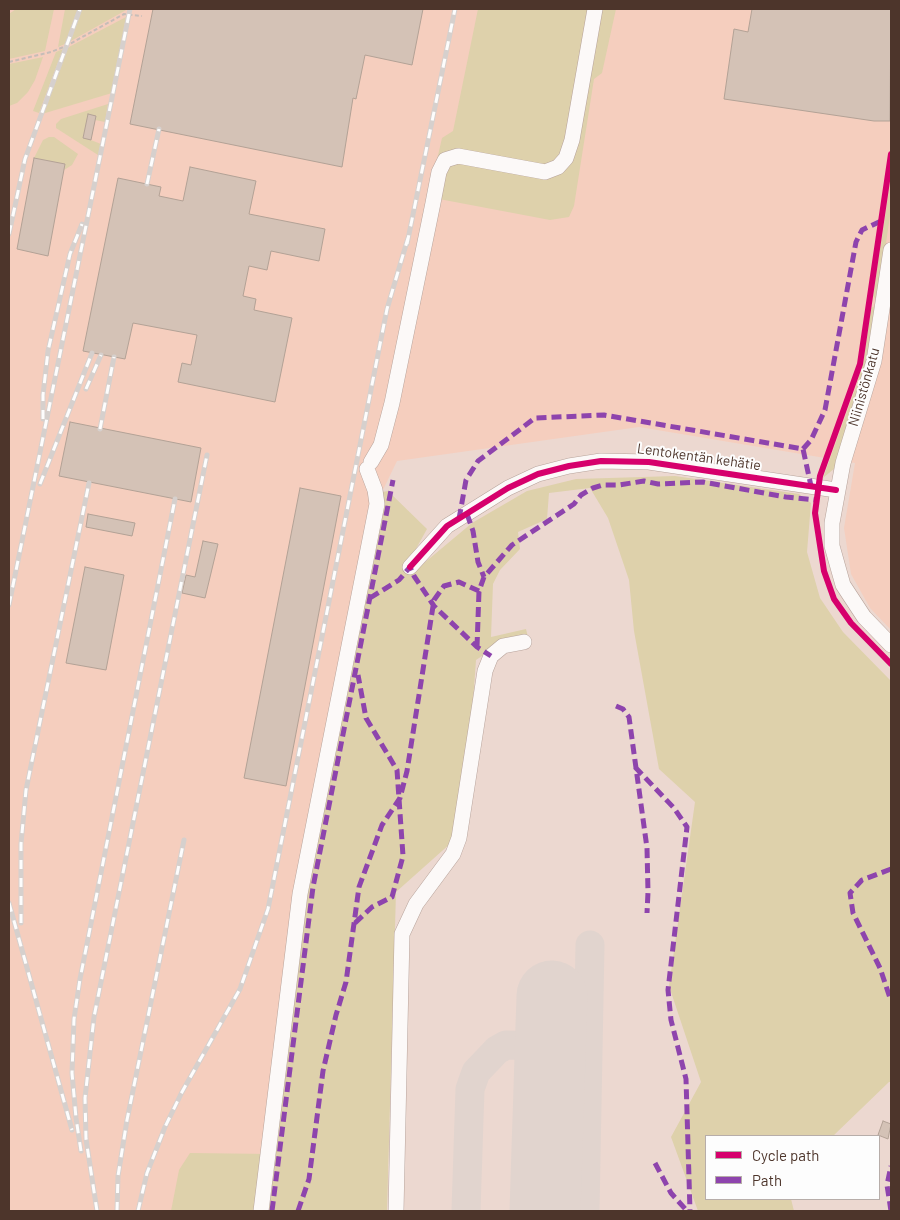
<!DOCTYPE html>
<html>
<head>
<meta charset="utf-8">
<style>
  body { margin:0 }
  #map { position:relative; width:900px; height:1220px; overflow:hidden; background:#ecd8d0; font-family:Barlow,sans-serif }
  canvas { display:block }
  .frame { position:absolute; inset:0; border:10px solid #4d352b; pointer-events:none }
  .legend { position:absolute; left:705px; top:1135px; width:175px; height:65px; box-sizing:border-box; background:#fdfdfd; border:1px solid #b7ada9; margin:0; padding:6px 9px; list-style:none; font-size:15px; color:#4d352b }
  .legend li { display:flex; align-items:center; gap:10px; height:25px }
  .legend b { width:25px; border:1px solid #b7ada9 }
</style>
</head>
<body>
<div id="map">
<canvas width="900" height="1220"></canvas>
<div class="frame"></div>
<ul class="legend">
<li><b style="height:6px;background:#d6006c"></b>Cycle path</li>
<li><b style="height:6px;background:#8e44ad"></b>Path</li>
</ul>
</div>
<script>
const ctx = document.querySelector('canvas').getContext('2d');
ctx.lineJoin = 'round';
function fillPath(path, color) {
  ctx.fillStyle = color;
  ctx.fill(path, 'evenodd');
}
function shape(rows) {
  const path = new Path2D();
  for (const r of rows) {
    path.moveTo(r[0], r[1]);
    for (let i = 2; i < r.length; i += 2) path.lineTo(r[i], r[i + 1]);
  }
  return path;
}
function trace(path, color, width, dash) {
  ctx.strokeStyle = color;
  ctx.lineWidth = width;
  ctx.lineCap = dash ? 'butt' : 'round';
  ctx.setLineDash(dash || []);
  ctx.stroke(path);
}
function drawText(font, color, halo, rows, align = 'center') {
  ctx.font = font + ' Barlow,sans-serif';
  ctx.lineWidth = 4;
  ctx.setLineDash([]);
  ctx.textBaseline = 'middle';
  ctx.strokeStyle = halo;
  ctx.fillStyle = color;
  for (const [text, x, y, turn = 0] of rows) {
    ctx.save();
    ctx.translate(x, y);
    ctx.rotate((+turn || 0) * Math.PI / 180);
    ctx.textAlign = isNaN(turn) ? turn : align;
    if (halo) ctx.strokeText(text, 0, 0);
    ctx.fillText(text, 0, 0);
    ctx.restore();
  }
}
fillPath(shape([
  [9,9,891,9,891,630,870,608,851,574,844,528,855,463,639,427,397,461,382,492,265,1211,9,1211]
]), '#f5cebe');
fillPath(shape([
  [16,9,54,9,45,51,9,59,9,14],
  [65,9,78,9,65,44,58,47],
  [82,9,128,9,69,42],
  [478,9,616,9,602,73,594,79,574,206,569,217,550,220,439,199,434,173,442,138,453,131],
  [126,17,112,93,42,114,67,48],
  [63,49,39,113,33,111,56,52],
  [43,57,35,80,28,92,17,103,9,106,9,64],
  [108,104,105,122,95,120,96,116,88,115,83,137,101,144,98,155,56,128,56,124,61,119],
  [49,137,54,137,78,154,72,165,64,170,65,164,34,158,43,140],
  [891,177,891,209,878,298,875,298,873,296],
  [877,305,867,363,835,468,823,478,857,384,863,362,871,308],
  [675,476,799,494,811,503,807,552,820,598,843,632,891,681,891,1082,889,1082,833,1136,706,1136,706,1199,791,1199,794,1211,698,1211,671,1137,701,1082,669,986,695,802,659,769,634,631,629,580,608,518,590,488,549,493,547,519,518,532,520,549,500,570,493,584,491,637,526,629,528,637,497,646,476,660,468,773,451,843,396,892,387,1211,171,1211,179,1170,190,1153,273,1154,303,900,382,492,388,491,427,529,407,565,411,574,472,523,527,491,576,479]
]), '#ded1ab');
trace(shape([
  [466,1211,470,1089,476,1072,497,1050,506,1045,550,1046],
  [585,1211,590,945]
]), '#e1d4ce', 29);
trace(shape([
  [545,1211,552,996]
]), '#e1d4ce', 71);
const building = shape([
  [153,9,423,9,412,65,365,55,356,99,353,98,342,167,130,124,153,9],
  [752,9,891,9,890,121,874,121,724,99,734,29,748,32,752,9],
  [88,114,96,116,91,140,83,138,88,114],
  [34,158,65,164,48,256,17,249,34,158],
  [190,167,256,181,249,214,325,229,319,261,271,251,267,270,249,266,243,296,256,299,254,310,292,318,275,402,178,382,182,363,191,365,197,335,133,323,125,359,83,351,118,178,161,187,159,196,183,201,190,167],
  [70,422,201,448,191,502,59,476,70,422],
  [300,488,341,496,286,786,244,778,300,488],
  [88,514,135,523,132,536,86,527,88,514],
  [203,541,218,544,205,598,182,593,186,575,195,577,203,541],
  [85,567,124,575,106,670,66,663,85,567],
  [883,1121,891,1124,888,1139,878,1135,883,1121]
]);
fillPath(building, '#d4c2b6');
trace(building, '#b3a296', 1);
const minor = shape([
  [891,250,874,361,843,463,832,523,832,546,843,585,864,617,891,645],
  [371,462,381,445,392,403,433,203,439,172,445,160,458,156,545,172,558,167,566,158,572,140,595,9],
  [410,567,447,526,508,488,538,474,569,466,601,461,649,462,836,490],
  [261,1211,300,894,377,504,375,490,367,469],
  [396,1211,402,934,416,904,453,854,459,838,485,671,491,656,503,646,524,642]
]);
trace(minor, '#b7a39b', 16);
trace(shape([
  [9,62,51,52,66,46,124,14,142,16]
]), '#c6bdb8', 2, [4, 2.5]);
trace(minor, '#fcf9f8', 15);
const rail = shape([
  [147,184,159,129],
  [9,234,25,159,80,9],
  [407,244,455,9],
  [86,389,101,355],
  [43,419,43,395,48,351,70,254,82,224],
  [100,429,114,357],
  [40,484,92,353],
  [9,605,130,9],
  [9,903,72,1130],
  [21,923,21,844,26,790,89,483],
  [81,1151,76,1118,72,1073,74,1019,80,979,175,499],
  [97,1211,86,1139,85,1098,94,1017,207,455],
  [117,1211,118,1176,127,1120,184,840],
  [138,1211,147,1173,165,1127,182,1092,240,989,268,909,387,309,408,238]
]);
trace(rail, '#d6d0cd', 5);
trace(rail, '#fdfdfd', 3, [9]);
trace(shape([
  [803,449,811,440,825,410,856,242,862,230,881,221],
  [467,514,473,531,478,562,484,577],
  [459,519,466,480,478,461,535,418,604,415,803,449,811,486],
  [370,598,399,580,410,567,414,576,434,606,477,647,491,656],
  [477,647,479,591],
  [616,706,623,709,629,717,647,848,648,892,647,913],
  [635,767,674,808,687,827,668,990,671,1020,686,1079,690,1211],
  [891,869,862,880,850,893,853,913,880,968,891,1001],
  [355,923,372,907,392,897,403,856,397,770,366,718,358,675],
  [655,1163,671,1193,687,1211],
  [272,1211,313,887,393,480],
  [298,1211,309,1179,323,1071,336,1015,346,982,359,887,382,825,400,798,407,771,434,600,444,586,459,582,479,591,484,577,512,545,574,504,581,495,593,488,603,485,619,485,644,481,658,484,703,482,786,497,816,500],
  [891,1211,887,1185,891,1166]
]), '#8e44ad', 5, [10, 5]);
trace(shape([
  [891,154,860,364,820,476,815,513,824,571,834,599,851,623,891,664],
  [410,567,447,526,508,488,538,474,569,466,601,461,649,462,836,490]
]), '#d6006c', 6);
drawText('14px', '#4d352b', '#fdfdfd', [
  ["Niinistönkatu",864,387,-74],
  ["Lentokentän kehätie",699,457,8]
]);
</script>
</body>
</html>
